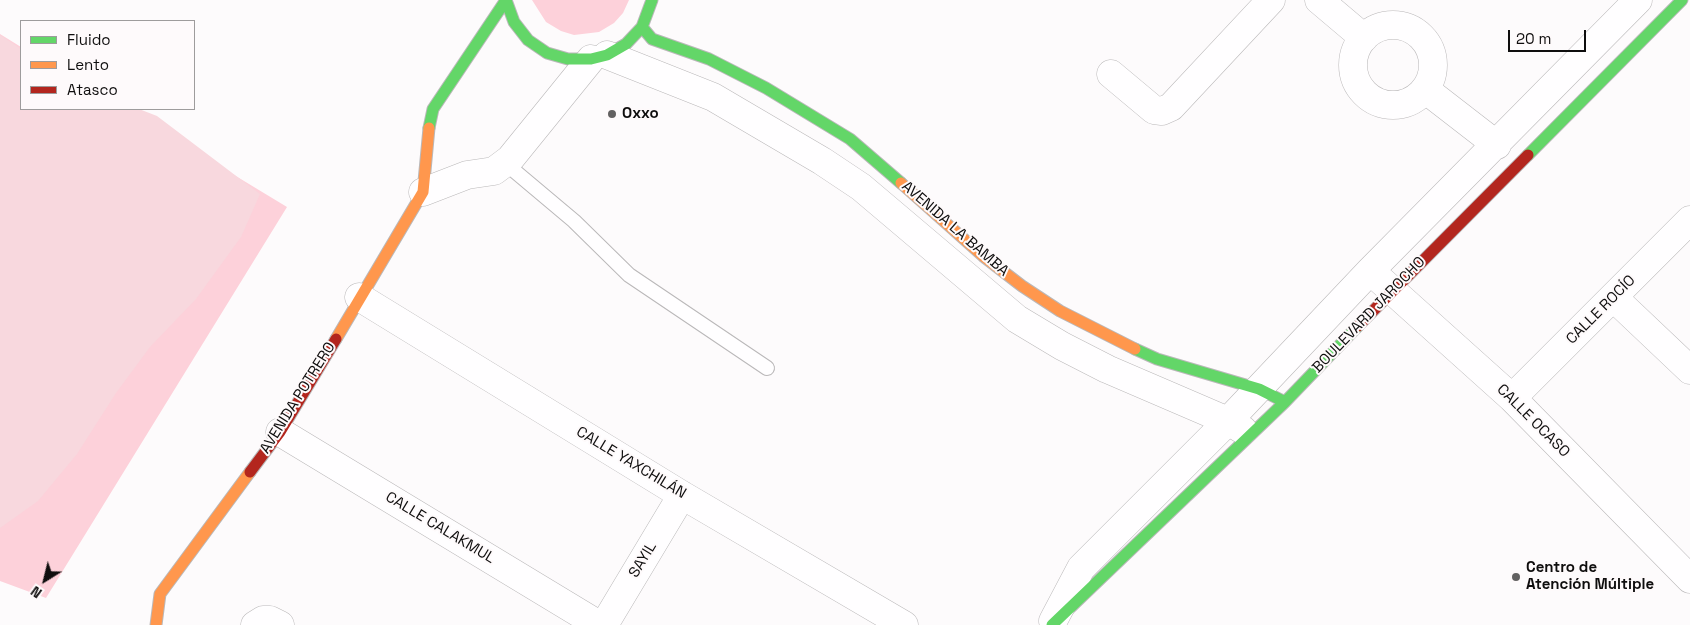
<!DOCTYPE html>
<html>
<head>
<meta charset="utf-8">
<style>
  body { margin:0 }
  #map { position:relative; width:1690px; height:625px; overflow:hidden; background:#fdfbfc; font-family:"Space Grotesk",sans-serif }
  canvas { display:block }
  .legend { position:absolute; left:20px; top:20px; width:175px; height:90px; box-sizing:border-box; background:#fefafb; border:1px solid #9e9c9c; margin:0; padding:6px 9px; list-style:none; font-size:15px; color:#0f0e0e }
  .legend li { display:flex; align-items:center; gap:10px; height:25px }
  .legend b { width:25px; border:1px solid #9e9c9c }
  .north { position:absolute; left:20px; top:555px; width:50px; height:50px; -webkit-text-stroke:4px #fefafb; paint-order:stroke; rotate:216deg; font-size:14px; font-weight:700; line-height:20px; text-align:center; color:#0f0e0e }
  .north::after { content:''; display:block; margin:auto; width:18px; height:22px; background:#0f0e0e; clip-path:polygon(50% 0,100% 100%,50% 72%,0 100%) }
  .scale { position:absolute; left:1508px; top:30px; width:78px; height:22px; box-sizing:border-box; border:2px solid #0f0e0e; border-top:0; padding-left:6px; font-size:15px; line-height:18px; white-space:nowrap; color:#0f0e0e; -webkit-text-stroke:4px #fefafb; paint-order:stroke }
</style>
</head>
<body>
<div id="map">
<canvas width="1690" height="625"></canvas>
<ul class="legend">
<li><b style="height:6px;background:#63d668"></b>Fluido</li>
<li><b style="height:6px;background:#ff974d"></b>Lento</li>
<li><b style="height:6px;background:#b3261e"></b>Atasco</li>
</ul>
<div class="north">N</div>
<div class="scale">20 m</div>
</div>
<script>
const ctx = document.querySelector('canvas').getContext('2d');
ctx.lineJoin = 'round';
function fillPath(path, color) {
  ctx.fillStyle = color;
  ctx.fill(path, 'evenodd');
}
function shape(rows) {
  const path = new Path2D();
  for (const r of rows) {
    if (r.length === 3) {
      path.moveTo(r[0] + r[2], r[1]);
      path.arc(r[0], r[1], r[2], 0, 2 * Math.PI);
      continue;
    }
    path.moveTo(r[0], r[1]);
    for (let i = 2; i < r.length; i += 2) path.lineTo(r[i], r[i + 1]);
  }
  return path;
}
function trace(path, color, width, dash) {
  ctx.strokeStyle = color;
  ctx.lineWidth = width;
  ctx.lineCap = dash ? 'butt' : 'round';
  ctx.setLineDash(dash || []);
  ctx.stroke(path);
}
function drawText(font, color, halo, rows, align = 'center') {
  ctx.font = font + ' "Space Grotesk",sans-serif';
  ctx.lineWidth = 4;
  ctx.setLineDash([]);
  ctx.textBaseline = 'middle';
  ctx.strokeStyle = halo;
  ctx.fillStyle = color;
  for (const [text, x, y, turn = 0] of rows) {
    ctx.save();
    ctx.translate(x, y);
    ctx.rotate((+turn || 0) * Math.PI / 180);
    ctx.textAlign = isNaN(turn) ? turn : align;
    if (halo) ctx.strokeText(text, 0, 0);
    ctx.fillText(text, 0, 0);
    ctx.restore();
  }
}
fillPath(shape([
  [532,0,629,0,623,13,614,23,599,32,574,35,561,31,546,22],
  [0,34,21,47,21,109,125,109,287,207,46,598,0,581]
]), '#fdd1da');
fillPath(shape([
  [0,35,21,49,21,109,139,109,157,116,260,194,241,237,196,299,150,347,116,393,77,454,38,501,0,528]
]), '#f8d8de');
const lane = shape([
  [505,163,574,221,629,275,767,368]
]);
const street = shape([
  [1319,0,1364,38],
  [1393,65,40],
  [607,55,713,97,822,161,861,187,1017,319,1062,346,1107,369,1228,421,1243,430],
  [1111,74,1154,110,1162,111,1171,107,1271,0],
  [1426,90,1497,145],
  [423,192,467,175,494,171,510,159,591,59],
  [1375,275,1512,398,1690,579],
  [359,297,682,495,904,625],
  [1614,298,1690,370],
  [1512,398,1690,220],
  [280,432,599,625],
  [1053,621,1081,568,1228,421,1370,271,1638,0],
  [255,625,263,620,270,620,280,625],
  [604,625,682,495]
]);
const fast = shape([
  [506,0,514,22,528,40,547,53,568,59,591,59,607,55,626,44,642,27,652,0],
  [642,27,652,39,709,59,766,88,850,139,901,183],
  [429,128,433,109,506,0],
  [1528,155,1682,0],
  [1135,349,1157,359,1259,389,1285,402],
  [1052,625,1285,402,1358,326]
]);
const slow = shape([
  [901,183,983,256,1022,286,1060,311,1135,349],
  [336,339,423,192,429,128],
  [156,625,160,594,250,472]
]);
const jam = shape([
  [1358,326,1528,155],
  [250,472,280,432,336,339]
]);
trace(lane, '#bab8b9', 16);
trace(street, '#bab8b9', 29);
trace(fast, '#bab8b9', 13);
trace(slow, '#bab8b9', 13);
trace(jam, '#bab8b9', 13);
trace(lane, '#fffeff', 14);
trace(street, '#fffeff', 28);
trace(fast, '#63d668', 11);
trace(slow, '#ff974d', 11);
trace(jam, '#b3261e', 11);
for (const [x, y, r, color] of [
  [612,114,5,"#626161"],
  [1516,577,5,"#626161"]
]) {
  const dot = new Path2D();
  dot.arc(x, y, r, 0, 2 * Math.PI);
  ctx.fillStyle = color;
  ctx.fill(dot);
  trace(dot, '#fefafb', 2);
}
drawText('bold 15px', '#0f0e0e', '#fefafb', [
  ["Oxxo",622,114],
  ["Centro de",1526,568],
  ["Atención Múltiple",1526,585]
], 'left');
drawText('15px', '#0f0e0e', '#fefafb', [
  ["AVENIDA LA BAMBA",955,229,41],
  ["CALLE ROCÍO",1601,310,-45],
  ["BOULEVARD JAROCHO",1369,315,-46],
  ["AVENIDA POTRERO",298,398,-58],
  ["CALLE OCASO",1533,421,45],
  ["CALLE YAXCHILÁN",631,463,31],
  ["CALLE CALAKMUL",440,528,31],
  ["SAYIL",643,560,-59]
]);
</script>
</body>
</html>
